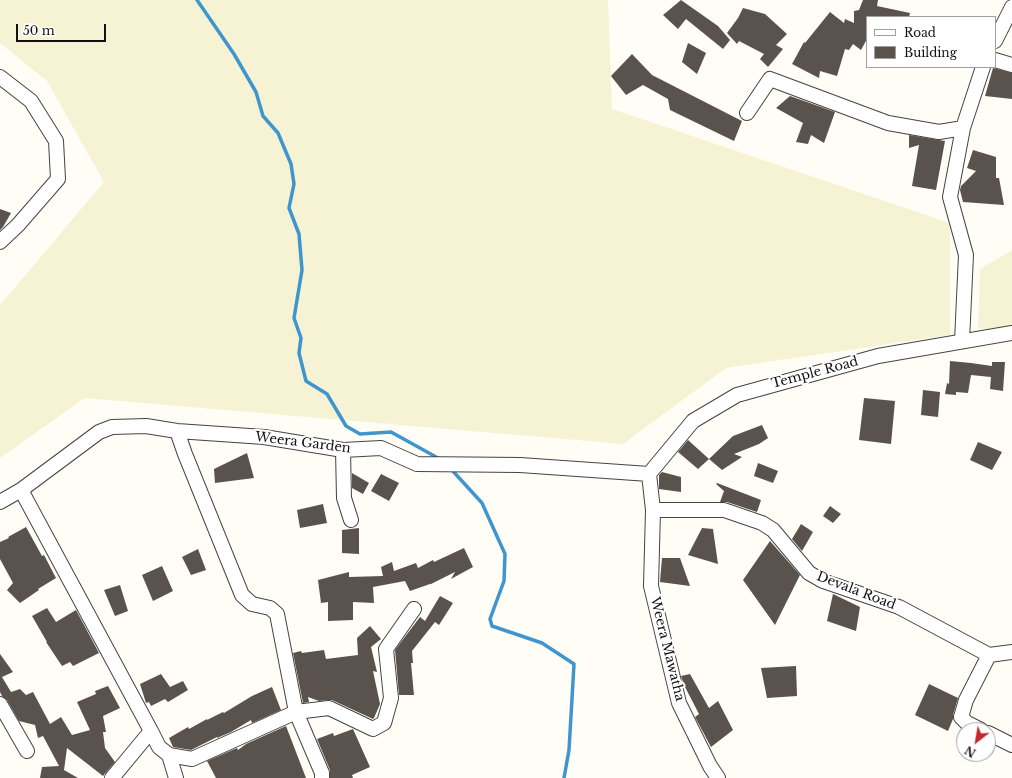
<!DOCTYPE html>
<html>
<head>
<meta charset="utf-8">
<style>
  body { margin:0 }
  #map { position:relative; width:1012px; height:778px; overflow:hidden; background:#fffdf5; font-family:"Libre Baskerville",serif }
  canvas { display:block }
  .legend { position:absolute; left:866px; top:16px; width:130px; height:52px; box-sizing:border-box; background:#fff; border:1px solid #a0a0a0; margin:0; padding:5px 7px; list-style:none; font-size:12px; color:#111 }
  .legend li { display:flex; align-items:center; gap:8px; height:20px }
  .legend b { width:20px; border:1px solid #a0a0a0 }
  .north { position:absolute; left:956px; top:722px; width:40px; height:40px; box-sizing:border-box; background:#fff; border:1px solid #a0a0a0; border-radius:50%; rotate:211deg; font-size:11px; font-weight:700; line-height:16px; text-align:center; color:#111 }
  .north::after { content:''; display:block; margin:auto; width:14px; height:18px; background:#c4262e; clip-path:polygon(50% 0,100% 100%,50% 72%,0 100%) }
  .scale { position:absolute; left:16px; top:24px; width:90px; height:18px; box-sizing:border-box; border:2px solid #111; border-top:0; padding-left:5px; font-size:12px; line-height:14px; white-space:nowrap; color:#111; -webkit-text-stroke:3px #fff; paint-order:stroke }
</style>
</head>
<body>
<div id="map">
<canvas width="1012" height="778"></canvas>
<ul class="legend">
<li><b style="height:5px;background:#fff"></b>Road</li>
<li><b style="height:11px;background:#5a524d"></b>Building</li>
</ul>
<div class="north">N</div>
<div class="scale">50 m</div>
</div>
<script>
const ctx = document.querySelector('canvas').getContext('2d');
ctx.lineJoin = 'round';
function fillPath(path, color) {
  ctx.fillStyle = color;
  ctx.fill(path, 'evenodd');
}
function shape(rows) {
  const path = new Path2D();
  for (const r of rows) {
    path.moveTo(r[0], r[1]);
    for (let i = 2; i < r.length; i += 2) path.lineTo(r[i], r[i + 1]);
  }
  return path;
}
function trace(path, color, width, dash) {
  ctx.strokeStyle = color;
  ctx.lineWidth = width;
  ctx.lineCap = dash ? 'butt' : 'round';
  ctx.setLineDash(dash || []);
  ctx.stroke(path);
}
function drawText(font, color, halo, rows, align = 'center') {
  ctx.font = font + ' "Libre Baskerville",serif';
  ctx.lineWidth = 4;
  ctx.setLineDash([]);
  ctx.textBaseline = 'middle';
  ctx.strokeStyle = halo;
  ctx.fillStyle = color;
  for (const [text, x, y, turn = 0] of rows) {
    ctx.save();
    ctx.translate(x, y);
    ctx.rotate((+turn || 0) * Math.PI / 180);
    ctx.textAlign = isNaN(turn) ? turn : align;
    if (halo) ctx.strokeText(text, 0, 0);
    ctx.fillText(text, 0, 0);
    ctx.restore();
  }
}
fillPath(shape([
  [0,0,608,0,612,109,950,223,950,335,726,368,623,444,85,398,0,458,0,305,104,182,47,81,0,43],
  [1012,250,1012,332,978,328,980,269]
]), '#f6f3d4');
trace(shape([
  [197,0,234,54,256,92,263,116,278,133,291,164,294,184,289,208,299,234,302,270,294,318,301,338,299,353,306,381,327,394,346,426,360,434,391,432,438,458],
  [451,469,482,503,505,554,504,581,490,619,492,626,542,643,574,664,569,750,564,778]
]), '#3f96cf', 3.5);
fillPath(shape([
  [681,0,718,26,730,40,723,49,686,19,678,29,663,15],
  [863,0,878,0,877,6,910,13,909,17,867,17,867,39,861,50,853,44,849,50,845,49,837,76,820,71,819,78,792,64,804,42,805,43,830,12,844,23,845,19,854,23,854,11,859,10],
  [743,8,765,14,787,34,776,45,783,49,768,67,760,59,764,54,739,41,737,44,727,33,738,18],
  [688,43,706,53,697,74,682,62],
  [632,54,652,75,742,121,734,141,670,110,668,99,643,85,626,95,611,76],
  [993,68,1012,73,1012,99,985,96],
  [790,96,835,112,824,143,811,135,808,144,796,142,803,123,776,108],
  [909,135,945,141,936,190,912,186,919,145,909,148],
  [973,150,996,157,996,178,999,178,1004,205,963,202,960,190,961,186,976,171,967,168],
  [0,209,11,213,3,227,0,230],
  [950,361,971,363,992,366,992,362,1005,362,1003,391,990,389,991,377,971,375,968,393,956,392,956,395,945,394,947,383,949,384],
  [923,390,940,392,938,417,921,415],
  [864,398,895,401,891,444,859,440],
  [762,425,768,438,759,444,734,454,742,457,722,470,709,459,733,436],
  [688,440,709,459,698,469,678,452],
  [978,442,1002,452,992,470,970,460],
  [247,453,254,478,215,483,214,469],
  [758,463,778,471,773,483,754,476],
  [662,472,681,477,681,492,659,489,659,475],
  [352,473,369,483,363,494,352,488],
  [381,474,399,483,389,501,371,491],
  [717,483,761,500,757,512,727,502,720,502,724,491,716,484],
  [323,504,327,523,300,528,297,510],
  [830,506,841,514,833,523,823,516],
  [801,524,813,532,802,551,792,539],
  [26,527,42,556,44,555,56,578,38,589,39,590,20,603,7,590,13,583,0,559,0,542,9,538,8,537],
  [359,528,359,554,342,553,342,530],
  [702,528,713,529,718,564,688,555],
  [770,541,800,575,775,625,743,580],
  [464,548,473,567,451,579,455,572,431,584,430,584,410,591,405,581,373,587,374,603,353,602,353,620,328,621,328,602,321,603,318,580,349,572,349,577,383,576,381,567,392,562,394,571,416,563,418,568,433,560,434,562],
  [198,549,206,570,191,575,182,557],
  [662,558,680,558,690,586,660,582],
  [162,566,173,591,153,601,142,575],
  [120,585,128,611,115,616,104,590],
  [833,594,860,607,856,631,827,621],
  [440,596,453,603,439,625,435,622,412,651,413,663,411,663,414,695,399,695,395,650,420,617,425,621],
  [47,608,56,622,76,610,99,653,73,666,70,662,62,666,46,642,47,642,32,616],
  [370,626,381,639,371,647,377,672,373,671,380,704,374,718,373,719,332,700,328,700,319,701,308,697,309,702,303,703,293,653,301,651,302,653,324,650,326,659,358,655,357,638],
  [0,654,13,672,2,677,11,692,20,689,26,695,33,692,50,724,61,717,72,735,90,730,77,702,96,694,95,691,108,686,120,708,103,716,106,732,103,732,105,748,115,762,103,776,67,748,64,770,78,778,40,778,42,767,59,766,43,736,38,738,35,725,19,721,7,700,2,696,0,692],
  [796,666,797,696,767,698,761,668],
  [161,674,170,687,183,681,188,690,168,702,165,699,151,706,149,702,146,703,140,684],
  [690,674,709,708,718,701,733,730,711,747,695,717,699,714,684,685,681,676],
  [929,684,958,698,953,715,953,719,948,731,915,715],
  [272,687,281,710,252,723,251,720,231,732,217,738,217,737,191,750,173,747,169,738,188,727,189,729,207,719,207,720,223,712,224,713,252,696],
  [286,726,306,778,216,778,207,761,237,748,238,750,246,744],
  [353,729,370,767,352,775,353,778,330,778,330,770,317,739,333,733,334,736]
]), '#5a524d');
const street = shape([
  [995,41,1012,7],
  [995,60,1012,65],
  [0,77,31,101,56,141,58,179,18,225,0,242],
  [747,113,770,79,888,123,939,132,963,128],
  [962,341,966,255,950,197,963,128,983,67],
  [177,431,185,454,242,595,252,604,270,608,277,614,296,712,322,773,322,778],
  [343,450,344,498,351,520],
  [649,474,653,510,724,510,762,523,773,530,809,573,823,581,899,607,989,655,1012,652],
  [649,474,693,421,737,395,878,356,1012,333],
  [21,490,151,731,159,747,169,755,192,759,296,712,329,708,373,729,384,723,391,698,386,649,414,609],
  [0,502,21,490,99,432,112,427,146,426,177,431,264,437,343,450,381,448,417,464,520,465,649,474],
  [653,510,651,586,679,703,710,766,718,778],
  [0,704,27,751],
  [981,730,967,723,961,717,966,700,989,655],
  [988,733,1012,745],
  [169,755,176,778],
  [112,778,151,731]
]);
trace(street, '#444', 16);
trace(street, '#fff', 14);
drawText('13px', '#111', '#fff', [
  ["Temple Road",815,373,-15],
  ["Weera Garden",303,443,7],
  ["Devala Road",856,591,21],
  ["Weera Mawatha",667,649,76]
]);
</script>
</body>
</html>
